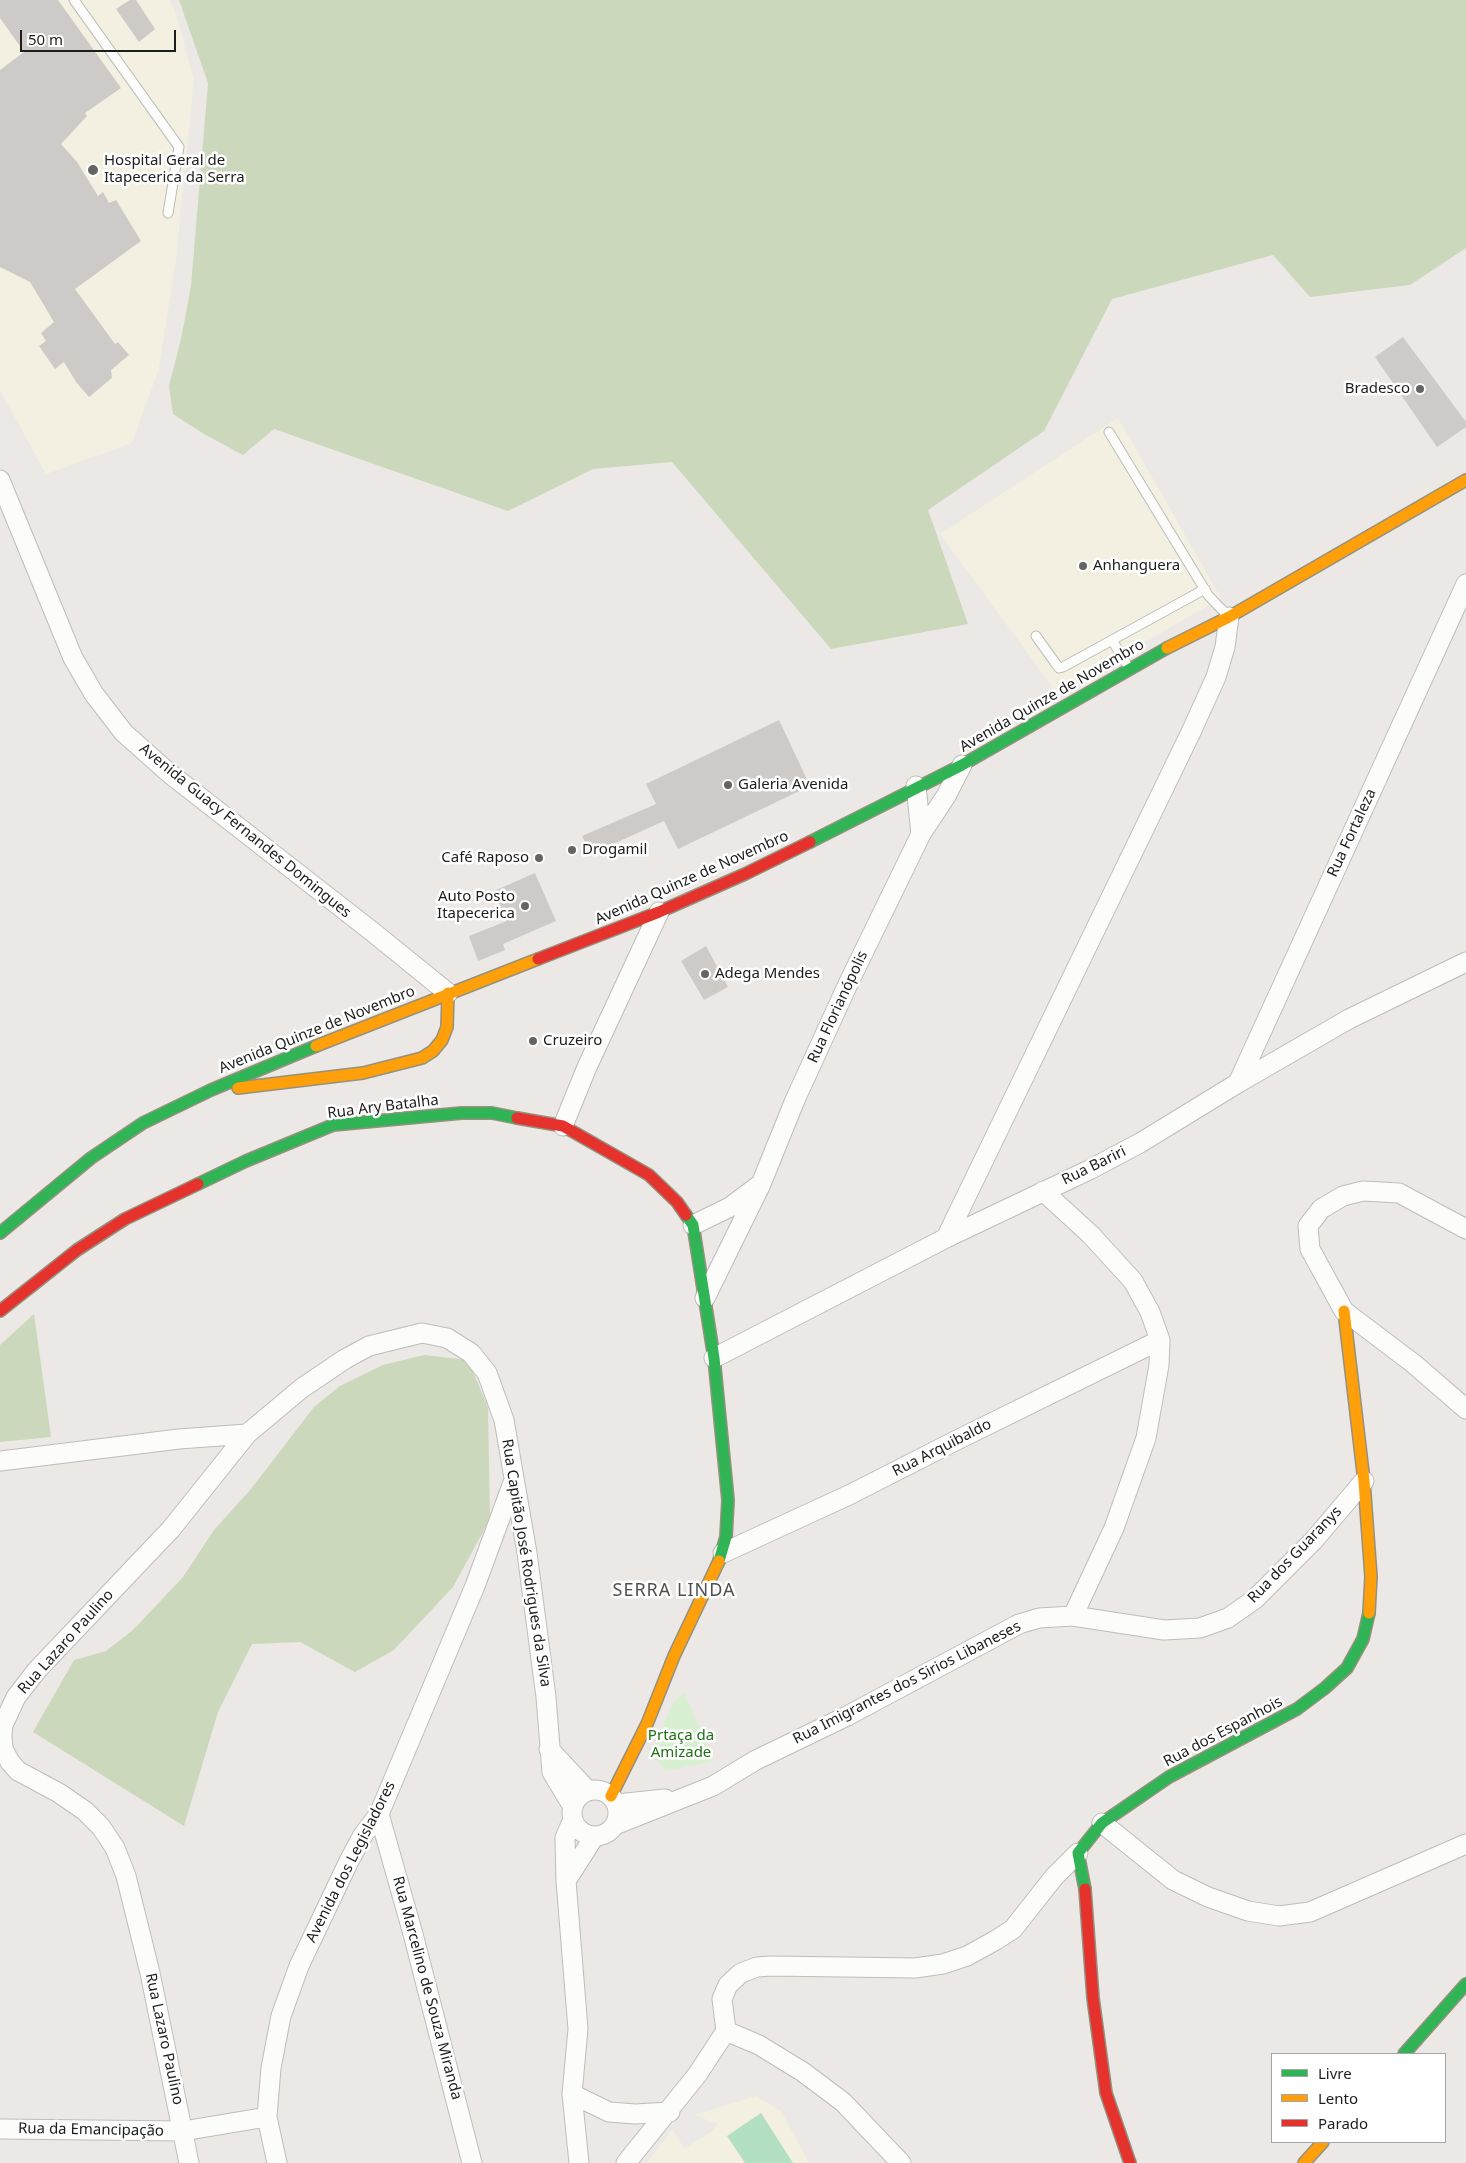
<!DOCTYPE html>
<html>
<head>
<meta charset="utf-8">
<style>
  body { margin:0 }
  #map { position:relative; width:1466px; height:2163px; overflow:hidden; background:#ebe8e5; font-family:"Noto Sans",sans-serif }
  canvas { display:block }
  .legend { position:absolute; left:1271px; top:2053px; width:175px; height:90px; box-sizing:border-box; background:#fff; border:1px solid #a5a5a5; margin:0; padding:6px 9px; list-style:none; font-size:15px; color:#1d1d1d }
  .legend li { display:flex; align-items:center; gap:10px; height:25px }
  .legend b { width:25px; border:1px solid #a5a5a5 }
  .scale { position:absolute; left:20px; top:30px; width:156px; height:22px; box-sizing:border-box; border:2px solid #1d1d1d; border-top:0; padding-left:6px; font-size:15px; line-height:18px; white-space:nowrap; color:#1d1d1d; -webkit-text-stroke:4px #fff; paint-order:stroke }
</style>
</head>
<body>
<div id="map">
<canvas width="1466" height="2163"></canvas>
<ul class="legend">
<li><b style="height:6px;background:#30b455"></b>Livre</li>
<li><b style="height:6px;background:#ff9f0a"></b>Lento</li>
<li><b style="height:6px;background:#e5322d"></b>Parado</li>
</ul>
<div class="scale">50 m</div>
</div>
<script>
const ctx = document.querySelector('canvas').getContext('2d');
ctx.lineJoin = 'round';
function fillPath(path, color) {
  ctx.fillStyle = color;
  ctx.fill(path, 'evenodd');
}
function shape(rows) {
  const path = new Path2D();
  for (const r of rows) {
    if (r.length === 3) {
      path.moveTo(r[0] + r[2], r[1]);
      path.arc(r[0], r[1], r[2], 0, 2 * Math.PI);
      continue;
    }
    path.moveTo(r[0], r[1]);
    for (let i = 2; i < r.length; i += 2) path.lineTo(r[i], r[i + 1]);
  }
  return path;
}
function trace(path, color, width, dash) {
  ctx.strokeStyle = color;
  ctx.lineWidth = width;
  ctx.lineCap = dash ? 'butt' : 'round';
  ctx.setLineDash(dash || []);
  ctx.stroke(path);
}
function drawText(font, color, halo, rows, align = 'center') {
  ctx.font = font + ' "Noto Sans",sans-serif';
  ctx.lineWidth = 5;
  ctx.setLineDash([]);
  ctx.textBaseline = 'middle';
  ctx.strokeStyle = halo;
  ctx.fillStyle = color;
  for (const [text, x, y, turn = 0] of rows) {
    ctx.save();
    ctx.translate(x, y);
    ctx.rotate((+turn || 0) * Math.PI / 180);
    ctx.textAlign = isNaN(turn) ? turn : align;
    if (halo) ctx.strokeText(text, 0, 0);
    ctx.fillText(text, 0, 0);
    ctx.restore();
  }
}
fillPath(shape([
  [0,0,169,0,175,10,194,81,176,259,159,368,132,443,46,474,0,390],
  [1118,418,1221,598,1057,693,940,534],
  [756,2096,781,2111,809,2163,647,2163,672,2130,685,2149,712,2131,718,2124,694,2115]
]), '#f4f0e1');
fillPath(shape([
  [179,0,1466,0,1466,248,1410,285,1310,297,1273,255,1112,299,1044,431,928,510,968,624,831,649,672,462,593,469,508,511,274,429,243,455,204,434,173,414,169,386,181,339,191,286,208,83],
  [34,1314,51,1437,0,1442,0,1345],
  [424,1355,468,1360,488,1407,490,1519,453,1587,394,1650,355,1672,300,1642,252,1644,218,1712,184,1826,33,1732,74,1660,106,1651,133,1630,183,1577,214,1530,251,1489,314,1407,340,1386,383,1365]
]), '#ccd8bc');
fillPath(shape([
  [684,1692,714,1761,666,1771,655,1759,656,1746,671,1706]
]), '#d8efd2');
fillPath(shape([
  [761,2113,793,2163,745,2163,727,2136]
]), '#b3dfc3');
fillPath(shape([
  [0,0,58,0,121,88,85,113,87,116,61,144,77,162,98,196,103,192,109,203,116,200,141,241,75,289,115,344,118,342,129,355,111,370,112,378,89,397,76,382,64,362,55,369,39,346,46,341,41,333,54,322,30,282,0,267,0,70,24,52,0,18],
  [130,0,136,0,155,29,139,42,116,9],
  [1403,337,1466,422,1466,427,1437,447,1375,357],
  [779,720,810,786,678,849,664,821,591,854,582,836,656,804,646,784],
  [535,873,556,921,503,944,505,950,478,961,469,936,507,921,494,891],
  [706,946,728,987,704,1000,681,961]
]), '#cecac8');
const lane = shape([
  [74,0,179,147,168,213],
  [1109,432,1208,595,1227,615],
  [1036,636,1056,664,1059,668,1063,667,1205,589],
  [1112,640,1129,668]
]);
const street = shape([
  [0,480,73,658,94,694,124,733,169,773,374,933,448,993],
  [916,786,921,834],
  [1238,1083,1466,584],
  [563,1126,587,1067,659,912],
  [693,1225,730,1207,758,1186],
  [1466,1229,1399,1193,1363,1191,1343,1196,1321,1209,1308,1226,1310,1249,1344,1311,1414,1364,1466,1409],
  [946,1238,1191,732,1216,677,1225,647,1229,617],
  [705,1298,761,1184,795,1100,848,984,921,834,946,796,962,765],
  [714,1358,946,1238,1089,1170,1140,1143,1238,1083,1349,1019,1466,962],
  [0,1461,179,1439,247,1434,302,1388,345,1359,369,1346,422,1333,447,1338,471,1353,487,1373,504,1420,527,1553,546,1697,552,1772,573,1807],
  [723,1553,849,1495,957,1440,1160,1340],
  [1073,1616,1164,1630,1200,1628,1228,1618,1255,1599,1314,1540,1364,1481],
  [549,1749,588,1791],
  [595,1813,23],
  [617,1804,665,1799],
  [379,1814,413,1934,472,2163],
  [573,1819,565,1838,566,1881,578,2029,572,2094,579,2163],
  [1102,1823,1173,1880,1208,1897,1248,1911,1279,1916,1310,1912,1466,1844],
  [615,1825,713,1786,756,1760,847,1716,1019,1624,1039,1618,1073,1616,1114,1528,1146,1438,1159,1365,1160,1340,1150,1312,1133,1281,1091,1235,1043,1191],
  [566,1881,594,1837],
  [726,2031,759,2045,803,2072,843,2102,901,2163],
  [572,2094,609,2112,635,2114,670,2112],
  [267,2117,277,2163],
  [0,2129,183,2131,267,2117,271,2068,281,2016,299,1966,349,1861,363,1835,379,1814,475,1586,514,1480],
  [189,2163,150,1973,126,1876,115,1848,101,1827,85,1811,59,1793,18,1771,10,1762,3,1749,2,1735,3,1725,16,1697,37,1670,171,1529,247,1434],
  [626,2163,697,2075,726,2031,722,1999,728,1985,741,1973,757,1967,771,1966,915,1968,943,1964,967,1956,996,1940,1013,1929,1054,1877,1078,1853]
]);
const fast = shape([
  [810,842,962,765,1167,648],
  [198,1184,246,1161,333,1125,462,1113,492,1113,517,1118],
  [686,1215,693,1225,714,1358,728,1500,726,1537,719,1561],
  [0,1233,91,1158,143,1123,211,1090,316,1046],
  [1085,1889,1078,1853,1102,1823,1169,1777,1297,1709,1325,1688,1347,1668,1363,1639,1369,1613],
  [1404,2054,1466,1984]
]);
const slow = shape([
  [1167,648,1229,617,1466,480],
  [316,1046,538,959],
  [238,1088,363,1073,422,1058,433,1051,442,1040,447,1027,448,993],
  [1344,1311,1364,1481,1371,1577,1369,1613],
  [611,1796,647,1724,674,1656,719,1561],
  [1304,2163,1323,2142]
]);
const jam = shape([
  [538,959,659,912,745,874,810,842],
  [517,1118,563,1126,649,1175,677,1202,686,1215],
  [0,1311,77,1250,125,1219,198,1184],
  [1085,1889,1093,1998,1106,2093,1130,2163]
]);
trace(lane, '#bebdbc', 11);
trace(street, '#bebdbc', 21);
trace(fast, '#94917f', 14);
trace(slow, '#94917f', 14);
trace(jam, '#94917f', 14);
trace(lane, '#fcfcfb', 9);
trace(street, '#fcfcfb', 19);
trace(fast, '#30b455', 11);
trace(slow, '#ff9f0a', 11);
trace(jam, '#e5322d', 11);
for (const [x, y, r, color] of [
  [93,170,6,"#656463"],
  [1420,389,5,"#656463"],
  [1083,566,5,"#656463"],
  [728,785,5,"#656463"],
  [572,850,5,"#656463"],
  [539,858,5,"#656463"],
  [525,906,5,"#656463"],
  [705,974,5,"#656463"],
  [533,1041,5,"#656463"]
]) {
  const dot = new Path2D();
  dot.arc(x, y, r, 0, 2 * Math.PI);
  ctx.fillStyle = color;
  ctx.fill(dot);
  trace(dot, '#fff', 2);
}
drawText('15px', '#1d1d1d', '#fff', [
  ["Hospital Geral de",104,161],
  ["Itapecerica da Serra",104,178],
  ["Bradesco",1410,389,"right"],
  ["Anhanguera",1093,566],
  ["Galeria Avenida",738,785],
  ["Drogamil",582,850],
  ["Café Raposo",529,858,"right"],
  ["Auto Posto",515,897,"right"],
  ["Itapecerica",515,914,"right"],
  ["Adega Mendes",715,974],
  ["Cruzeiro",543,1041]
], 'left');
drawText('15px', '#1d1d1d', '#fff', [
  ["Avenida Quinze de Novembro",1052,696,-30],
  ["Avenida Guacy Fernandes Domingues",245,831,39],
  ["Rua Fortaleza",1352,833,-65],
  ["Avenida Quinze de Novembro",692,878,-24],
  ["Rua Florianópolis",838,1007,-65],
  ["Avenida Quinze de Novembro",317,1030,-22],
  ["Rua Ary Batalha",383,1107,-7],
  ["Rua Bariri",1094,1166,-26],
  ["Rua Arquibaldo",942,1448,-27],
  ["Rua dos Guaranys",1295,1555,-46],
  ["Rua Capitão José Rodrigues da Silva",526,1563,81],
  ["Rua Lazaro Paulino",66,1642,-48],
  ["Rua Imigrantes dos Sirios Libaneses",907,1683,-27],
  ["Rua dos Espanhois",1223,1732,-28],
  ["Avenida dos Legisladores",351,1862,-63],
  ["Rua Marcelino de Souza Miranda",427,1988,75],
  ["Rua Lazaro Paulino",164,2039,78],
  ["Rua da Emancipação",91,2130,1]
]);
drawText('15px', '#1e7213', '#fff', [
  ["Prtaça da",681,1736],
  ["Amizade",681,1753]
]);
ctx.letterSpacing = '1px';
drawText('18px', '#505050', '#fff', [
  ["SERRA LINDA",674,1591]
]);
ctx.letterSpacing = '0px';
</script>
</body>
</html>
